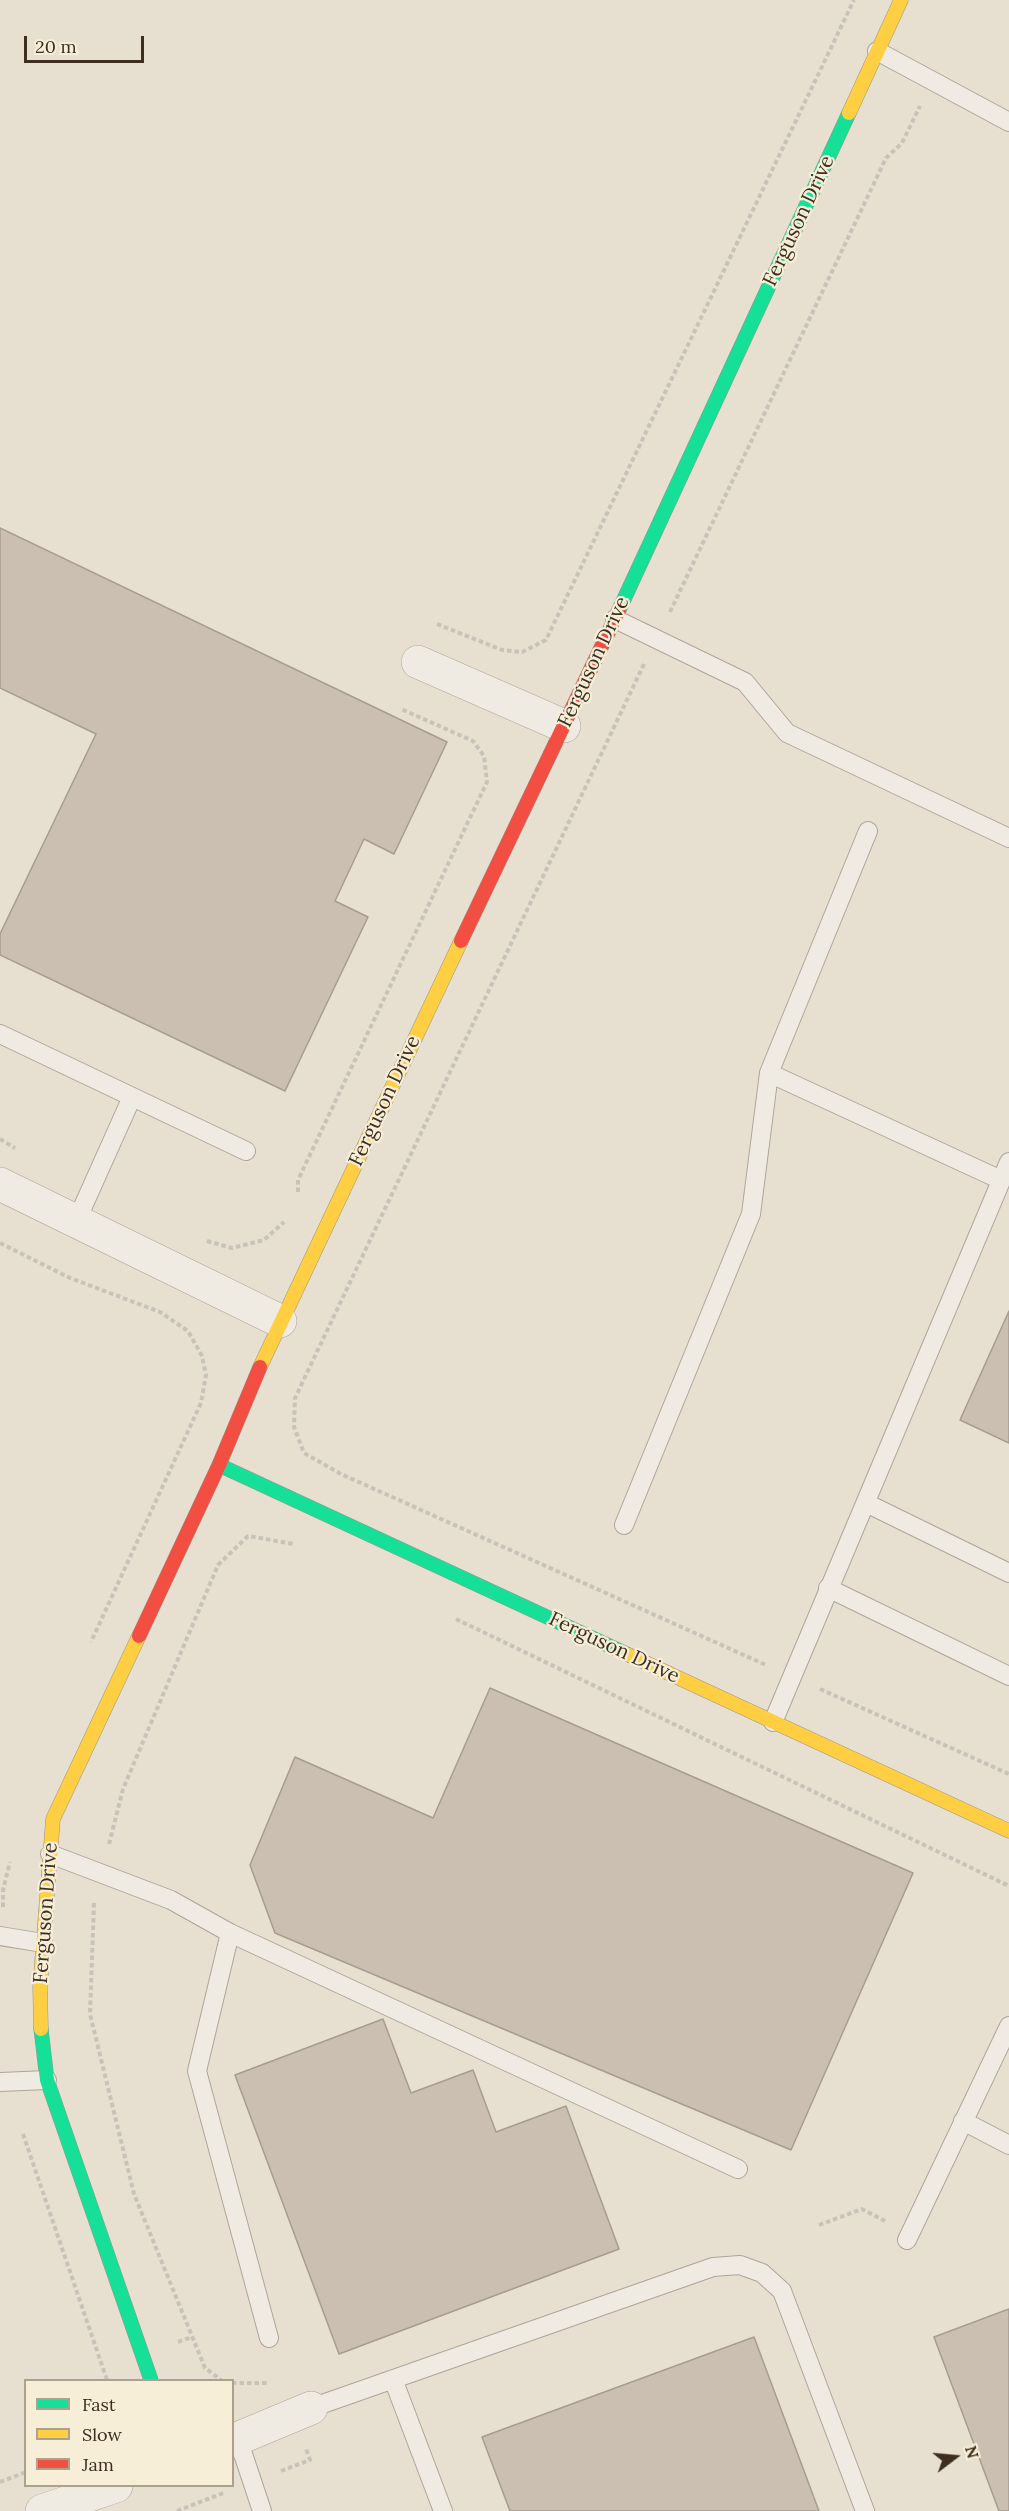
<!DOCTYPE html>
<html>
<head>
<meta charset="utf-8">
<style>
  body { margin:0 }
  #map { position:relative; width:1009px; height:2511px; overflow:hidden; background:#e7e0d1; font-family:Lora,serif }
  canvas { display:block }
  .legend { position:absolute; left:24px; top:2379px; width:210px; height:108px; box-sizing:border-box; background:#f7eed8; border:2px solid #ada18e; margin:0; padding:8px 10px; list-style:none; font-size:18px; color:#3d2e20 }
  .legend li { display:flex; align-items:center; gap:12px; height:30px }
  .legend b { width:30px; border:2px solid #ada18e }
  .north { position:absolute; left:925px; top:2427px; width:60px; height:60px; -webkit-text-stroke:4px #f7eed8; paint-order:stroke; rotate:74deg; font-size:16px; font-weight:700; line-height:24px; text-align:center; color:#3d2e20 }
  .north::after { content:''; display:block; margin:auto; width:21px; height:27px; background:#3d2e20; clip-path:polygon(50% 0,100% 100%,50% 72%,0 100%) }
  .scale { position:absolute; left:24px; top:36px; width:120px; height:27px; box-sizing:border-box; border:3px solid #3d2e20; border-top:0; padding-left:8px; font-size:18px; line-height:21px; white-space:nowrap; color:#3d2e20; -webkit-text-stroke:4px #f7eed8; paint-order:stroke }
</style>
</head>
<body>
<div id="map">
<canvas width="1009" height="2511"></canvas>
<ul class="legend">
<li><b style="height:8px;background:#16e098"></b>Fast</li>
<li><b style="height:8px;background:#ffcf43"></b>Slow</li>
<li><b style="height:8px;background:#f24e42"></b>Jam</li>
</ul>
<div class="north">N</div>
<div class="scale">20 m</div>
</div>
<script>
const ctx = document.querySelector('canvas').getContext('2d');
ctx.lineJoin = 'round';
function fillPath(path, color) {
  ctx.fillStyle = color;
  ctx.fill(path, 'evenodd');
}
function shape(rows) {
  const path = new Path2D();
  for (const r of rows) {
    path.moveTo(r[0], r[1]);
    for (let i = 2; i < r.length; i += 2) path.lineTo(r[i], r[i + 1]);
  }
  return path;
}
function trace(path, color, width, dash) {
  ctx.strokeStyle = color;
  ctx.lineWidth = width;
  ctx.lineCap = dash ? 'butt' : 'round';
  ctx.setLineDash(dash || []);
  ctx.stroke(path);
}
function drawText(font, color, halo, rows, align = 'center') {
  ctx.font = font + ' Lora,serif';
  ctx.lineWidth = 4.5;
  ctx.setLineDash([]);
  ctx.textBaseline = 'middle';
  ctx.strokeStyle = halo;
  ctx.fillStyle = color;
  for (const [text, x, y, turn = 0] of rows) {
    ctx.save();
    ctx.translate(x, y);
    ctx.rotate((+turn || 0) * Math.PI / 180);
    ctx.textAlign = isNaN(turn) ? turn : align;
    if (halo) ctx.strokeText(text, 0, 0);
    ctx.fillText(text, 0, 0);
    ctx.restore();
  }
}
const building = shape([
  [0,528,447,742,394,854,364,839,335,901,368,917,285,1091,0,955,0,934,96,734,0,688,0,528],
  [1009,1311,1009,1443,960,1420,1009,1311],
  [490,1688,913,1873,791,2150,275,1933,250,1865,295,1757,433,1818,490,1688],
  [383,2019,411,2093,473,2070,496,2132,566,2106,619,2249,339,2354,235,2075,383,2019],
  [1009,2309,1009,2511,999,2511,934,2337,1009,2309],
  [754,2337,819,2511,510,2511,482,2437,754,2337]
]);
fillPath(building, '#cbbfb2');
trace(building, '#a89c90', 1.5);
const lane = shape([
  [877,51,1009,122],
  [615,619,745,682,787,733,1009,838],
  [0,1034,246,1151],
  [769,1073,1001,1180],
  [76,1222,132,1097],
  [866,1503,1009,1573],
  [624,1525,751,1214,769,1073,868,831],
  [828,1588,1009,1676],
  [773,1722,1009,1162],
  [50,1854,171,1900,230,1933,738,2169],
  [230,1933,197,2071,269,2338],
  [0,1936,43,1943],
  [0,2082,47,2080],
  [963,2121,1009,2145],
  [907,2240,1009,2026],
  [393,2379,443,2511],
  [311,2408,713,2267,740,2265,762,2273,782,2291,865,2511],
  [238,2439,262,2511]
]);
const street = shape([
  [418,662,564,726],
  [0,1184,280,1321],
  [232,2441,311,2408],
  [42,2511,116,2486]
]);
const fast = shape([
  [619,610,849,113],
  [219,1465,629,1655],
  [41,2029,47,2080,151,2380]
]);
const slow = shape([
  [849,113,901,0],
  [260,1367,461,941],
  [629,1655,1009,1831],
  [41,2029,40,1987,53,1819,139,1636]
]);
const jam = shape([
  [461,941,619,610],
  [139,1636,219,1465,260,1367]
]);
trace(lane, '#ada599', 20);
trace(street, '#ada599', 34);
trace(fast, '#9c958a', 15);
trace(slow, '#9c958a', 15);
trace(jam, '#9c958a', 15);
trace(shape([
  [670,612,886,158,902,143,920,106],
  [437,624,502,650,522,652,546,640,854,0],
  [644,664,295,1398,294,1427,304,1453,341,1474,766,1665],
  [0,1139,15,1148],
  [298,1192,298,1180,487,782,484,756,473,741,401,709],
  [207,1241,232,1248,264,1240,284,1222],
  [0,1243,70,1278,160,1312,188,1331,202,1356,206,1375,201,1403,91,1642],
  [456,1619,1009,1886],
  [820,1689,1009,1774],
  [109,1844,123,1789,218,1565,248,1536,294,1544],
  [94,1903,90,2014,134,2194,205,2368,221,2380],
  [3,1907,3,1890,10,1862],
  [23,2134,107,2380],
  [819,2225,862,2209,885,2221],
  [178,2342,192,2337],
  [232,2383,268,2383],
  [281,2471,310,2460,306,2449],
  [0,2482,26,2472],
  [177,2511,226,2492]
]), '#c8c2b9', 4, [4.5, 3]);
trace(lane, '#efebe3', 18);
trace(street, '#efebe3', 33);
trace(fast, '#16e098', 14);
trace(slow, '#ffcf43', 14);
trace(jam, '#f24e42', 14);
drawText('20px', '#3d2e20', '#f7eed8', [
  ["Ferguson Drive",799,221,-65],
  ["Ferguson Drive",594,662,-65],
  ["Ferguson Drive",385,1101,-65],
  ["Ferguson Drive",614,1648,25],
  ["Ferguson Drive",46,1913,-86]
]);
</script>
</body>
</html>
